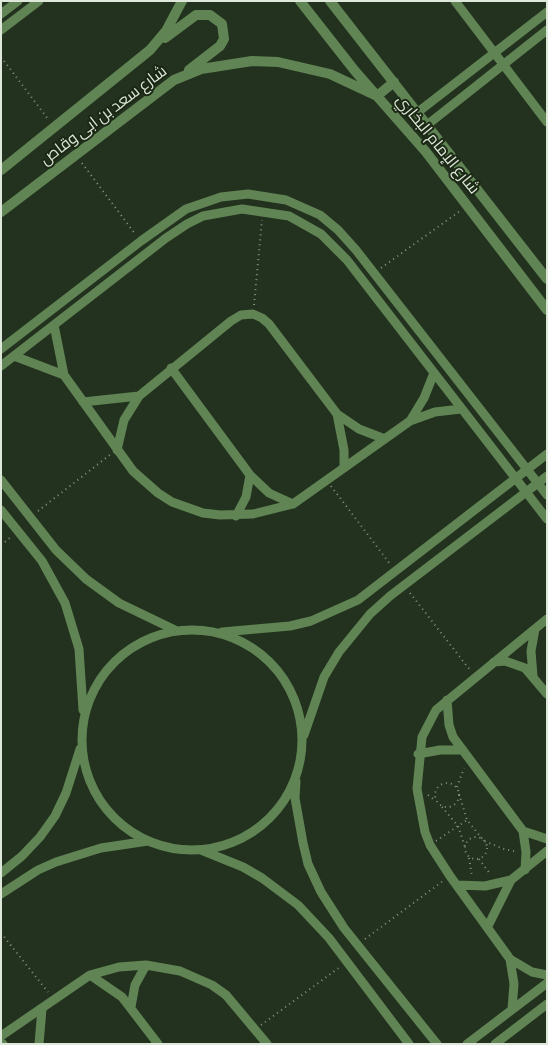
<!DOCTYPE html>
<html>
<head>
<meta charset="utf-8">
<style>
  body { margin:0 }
  #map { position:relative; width:548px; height:1045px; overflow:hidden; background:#23321e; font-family:"Sofia Sans Condensed",sans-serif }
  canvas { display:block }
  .frame { position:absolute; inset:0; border:2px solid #dde7da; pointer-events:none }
</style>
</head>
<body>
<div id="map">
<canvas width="548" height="1045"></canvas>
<div class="frame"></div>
</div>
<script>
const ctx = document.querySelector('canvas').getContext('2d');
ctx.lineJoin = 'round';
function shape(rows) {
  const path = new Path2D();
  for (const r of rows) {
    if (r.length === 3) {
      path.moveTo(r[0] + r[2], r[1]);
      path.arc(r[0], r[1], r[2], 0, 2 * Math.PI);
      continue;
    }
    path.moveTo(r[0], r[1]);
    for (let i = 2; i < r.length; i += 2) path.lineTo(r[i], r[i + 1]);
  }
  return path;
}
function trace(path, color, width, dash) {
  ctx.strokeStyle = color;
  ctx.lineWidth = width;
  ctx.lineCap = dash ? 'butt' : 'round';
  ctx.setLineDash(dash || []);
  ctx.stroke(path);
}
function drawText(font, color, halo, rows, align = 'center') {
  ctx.font = font + ' "Sofia Sans Condensed",Cairo,sans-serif';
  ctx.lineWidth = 4;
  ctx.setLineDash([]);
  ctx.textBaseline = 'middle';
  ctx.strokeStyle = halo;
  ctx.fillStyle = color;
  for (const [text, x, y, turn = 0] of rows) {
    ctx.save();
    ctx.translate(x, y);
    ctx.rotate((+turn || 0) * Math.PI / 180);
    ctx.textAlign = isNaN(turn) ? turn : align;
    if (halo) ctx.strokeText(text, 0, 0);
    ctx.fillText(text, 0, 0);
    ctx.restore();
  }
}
trace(shape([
  [1,57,48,119],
  [82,163,136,235],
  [381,268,460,211],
  [254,305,262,220],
  [331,486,390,564],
  [38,511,111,454],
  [1,545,11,537],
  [410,593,470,670],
  [447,795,12],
  [457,787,464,768],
  [459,794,467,820,484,841,504,849,518,852],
  [428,795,436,801],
  [442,807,458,826,465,847],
  [476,848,11],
  [436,841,467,820],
  [469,858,472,876],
  [479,859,491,875],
  [1,933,48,992],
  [365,939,443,881],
  [261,1025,340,967]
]), '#859281', 2, [1, 4]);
trace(shape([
  [455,1,547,122],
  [1,14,18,1],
  [1,30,39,1],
  [418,112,547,12],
  [427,125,547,30],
  [54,325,64,375,133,471,158,493,172,502,203,513,220,515,253,514,293,504,410,421,435,412,461,409],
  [1,349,141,241,186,209,221,197,248,194,286,200,320,215,338,230,356,250,547,495],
  [14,356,64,375],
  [1,366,166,238,187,224,203,216,242,209,289,216,321,234,347,260,547,519],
  [171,368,250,475,269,493,293,504],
  [83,402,139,396],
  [337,414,344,450,344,468],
  [410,421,424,398,434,373],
  [117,450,124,420,139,396,231,321,241,315,253,314,262,318,269,324,337,414,359,429,385,439],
  [1,480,56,550,86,579,119,603,175,630],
  [1,510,42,561,65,603,79,649,83,710],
  [236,516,246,497,250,475],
  [547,619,436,710,422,737,417,789,425,832,430,845,450,876,510,959,532,972,547,975],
  [192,740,110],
  [222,632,290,626,311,621,358,600,547,454],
  [494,662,505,661,525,668,547,694],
  [533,676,531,651,535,629],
  [447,700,449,725,453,737,523,831,526,852,525,870],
  [304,735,324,677,339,652,370,614,390,596,547,476],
  [418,754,440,750,463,750],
  [296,781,295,798,303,843,308,864,321,892,344,928,437,1044],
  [523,831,547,839],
  [201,850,243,867,262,878,298,905,329,938,409,1044],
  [1,873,22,856,40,837,55,816,66,793,80,749],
  [457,885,485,886,511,880],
  [1,894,38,870,56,862,101,848,148,841],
  [488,926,511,880,547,851],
  [510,959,514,984,512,1009],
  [90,975,122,997,158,1044],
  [131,1007,135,985,146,965],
  [1,1036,90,975,119,967,146,965,180,971,212,985,226,995,267,1044],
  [1,1043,3,1044],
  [39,1044,42,1009],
  [467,1044,547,983],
  [495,1044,547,1004]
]), '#608454', 9);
trace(shape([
  [300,1,355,71,426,152,547,310],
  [330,1,547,279],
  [165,38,196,15,210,15,222,24,224,39,220,46,189,70],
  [1,170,150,50,166,31,182,1],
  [1,212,174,80,201,69,252,61,278,62,330,74,377,96,394,82]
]), '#608454', 10);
drawText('16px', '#dde7da', '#1a2814', [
  ["شارع سعد بن ابى وقاص",104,116,-37],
  ["شارع الإمام البخاري",437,145,51]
]);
</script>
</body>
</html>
